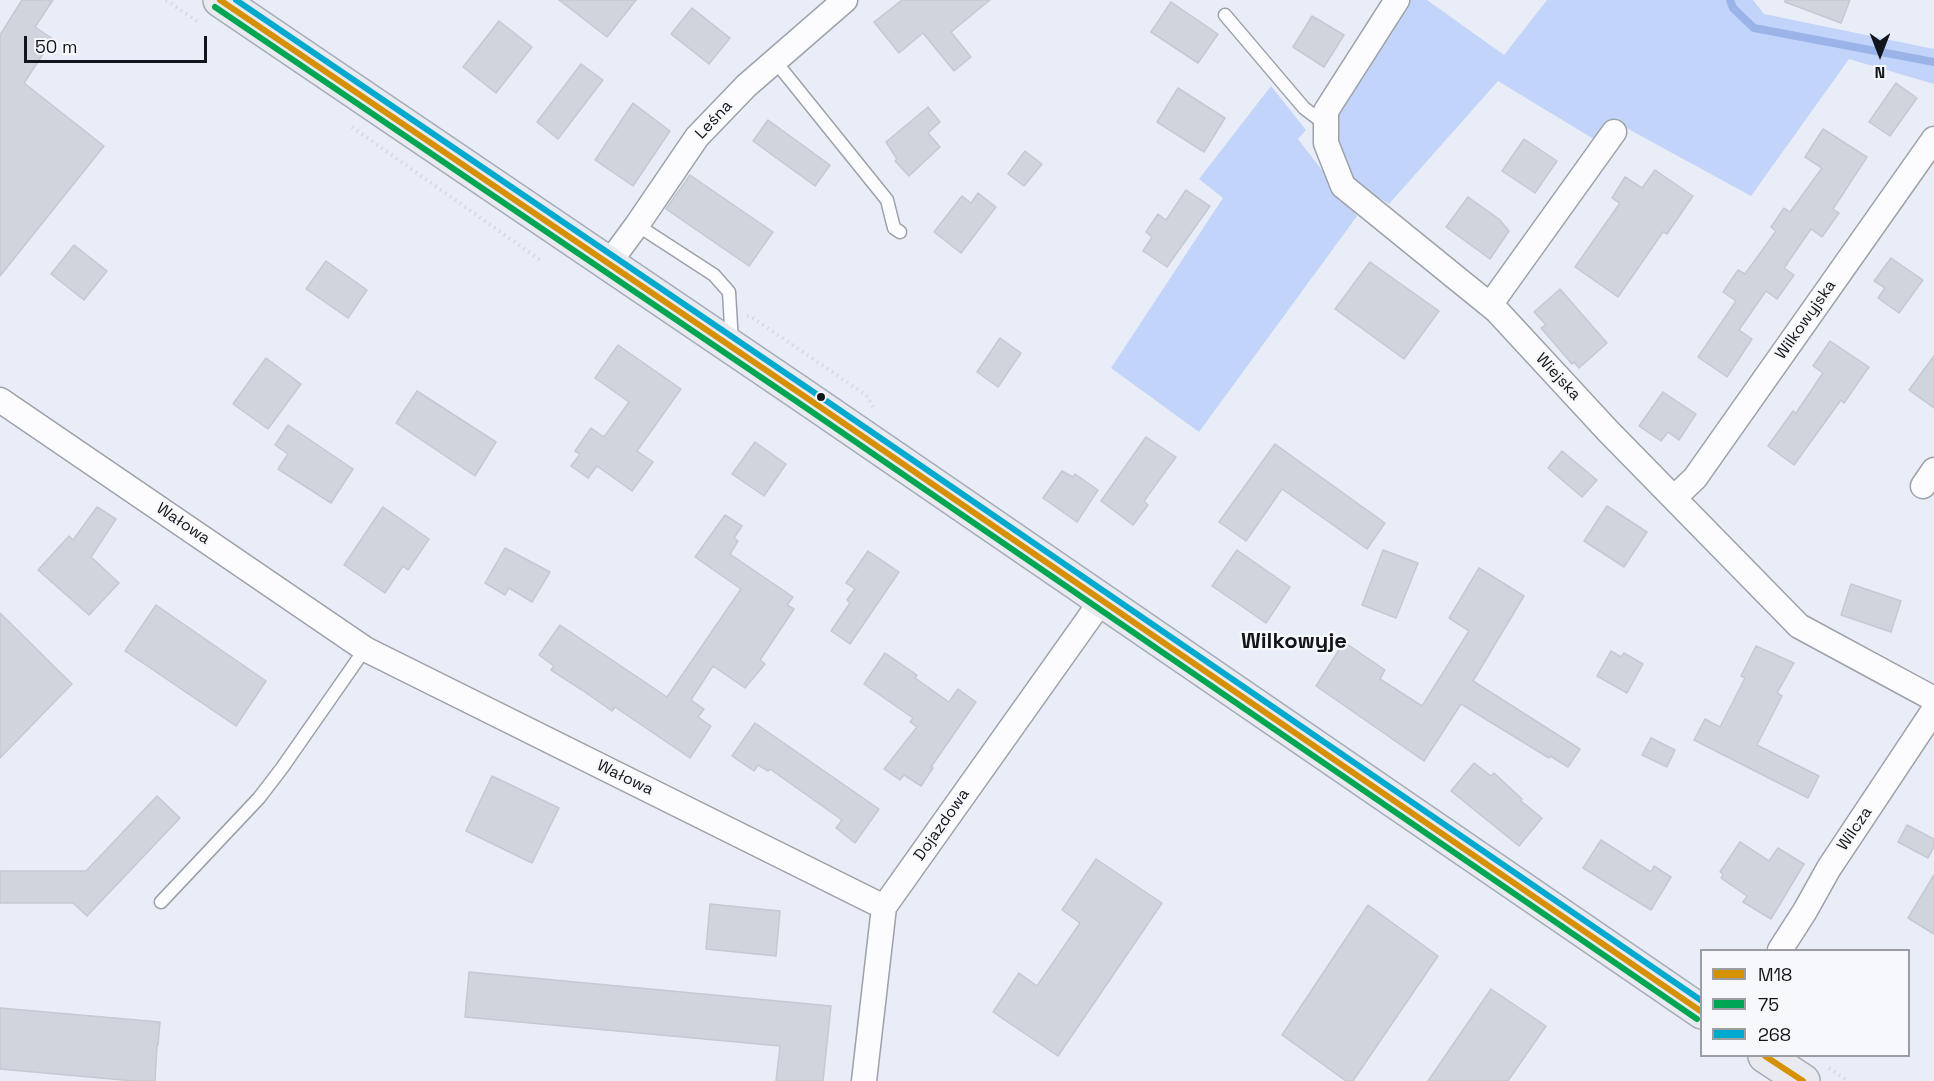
<!DOCTYPE html>
<html>
<head>
<meta charset="utf-8">
<style>
  body { margin:0 }
  #map { position:relative; width:1934px; height:1081px; overflow:hidden; background:#e8edf7; font-family:"Space Grotesk",sans-serif }
  canvas { display:block }
  .legend { position:absolute; left:1700px; top:949px; width:210px; height:108px; box-sizing:border-box; background:#f6f8fc; border:2px solid #9b9da2; margin:0; padding:8px 10px; list-style:none; font-size:18px; color:#12151b }
  .legend li { display:flex; align-items:center; gap:12px; height:30px }
  .legend b { width:30px; border:2px solid #9b9da2 }
  .north { position:absolute; left:1850px; top:24px; width:60px; height:60px; -webkit-text-stroke:4px #f6f8fc; paint-order:stroke; rotate:180deg; font-size:16px; font-weight:700; line-height:24px; text-align:center; color:#12151b }
  .north::after { content:''; display:block; margin:auto; width:21px; height:27px; background:#12151b; clip-path:polygon(50% 0,100% 100%,50% 72%,0 100%) }
  .scale { position:absolute; left:24px; top:36px; width:183px; height:27px; box-sizing:border-box; border:3px solid #12151b; border-top:0; padding-left:8px; font-size:18px; line-height:21px; white-space:nowrap; color:#12151b; -webkit-text-stroke:4px #f6f8fc; paint-order:stroke }
</style>
</head>
<body>
<div id="map">
<canvas width="1934" height="1081"></canvas>
<ul class="legend">
<li><b style="height:8px;background:#d59004"></b>M18</li>
<li><b style="height:8px;background:#00a651"></b>75</li>
<li><b style="height:8px;background:#00a9ce"></b>268</li>
</ul>
<div class="north">N</div>
<div class="scale">50 m</div>
</div>
<script>
const ctx = document.querySelector('canvas').getContext('2d');
ctx.lineJoin = 'round';
function fillPath(path, color) {
  ctx.fillStyle = color;
  ctx.fill(path, 'evenodd');
}
function shape(rows) {
  const path = new Path2D();
  for (const r of rows) {
    path.moveTo(r[0], r[1]);
    for (let i = 2; i < r.length; i += 2) path.lineTo(r[i], r[i + 1]);
  }
  return path;
}
function trace(path, color, width, dash) {
  ctx.strokeStyle = color;
  ctx.lineWidth = width;
  ctx.lineCap = dash ? 'butt' : 'round';
  ctx.setLineDash(dash || []);
  ctx.stroke(path);
}
function drawText(font, color, halo, rows, align = 'center') {
  ctx.font = font + ' "Space Grotesk",sans-serif';
  ctx.lineWidth = 4.5;
  ctx.setLineDash([]);
  ctx.textBaseline = 'middle';
  ctx.strokeStyle = halo;
  ctx.fillStyle = color;
  for (const [text, x, y, turn = 0] of rows) {
    ctx.save();
    ctx.translate(x, y);
    ctx.rotate((+turn || 0) * Math.PI / 180);
    ctx.textAlign = isNaN(turn) ? turn : align;
    if (halo) ctx.strokeText(text, 0, 0);
    ctx.fillText(text, 0, 0);
    ctx.restore();
  }
}
fillPath(shape([
  [1408,0,1427,0,1504,55,1547,0,1753,0,1764,14,1934,49,1934,84,1849,59,1751,196,1610,119,1597,141,1498,81,1389,204,1348,178,1338,148,1335,115],
  [1271,86,1306,130,1298,139,1357,216,1199,432,1111,368,1223,198,1199,179]
]), '#c2d4f9');
trace(shape([
  [1730,0,1733,8,1754,28,1934,62]
]), '#9ab4ea', 8);
const building = shape([
  [22,0,53,0,35,27,53,39,24,83,104,146,0,276,0,35,22,0],
  [559,0,636,0,607,37,559,0],
  [902,0,990,0,951,32,971,57,954,71,923,33,899,53,874,22,902,0],
  [1785,0,1850,0,1841,23,1785,2,1785,0],
  [1171,2,1218,34,1198,63,1151,32,1171,2],
  [692,8,730,38,709,64,671,34,692,8],
  [1312,16,1344,35,1324,67,1293,47,1312,16],
  [499,21,532,47,496,93,463,67,499,21],
  [581,64,603,80,558,139,537,122,581,64],
  [1896,83,1917,98,1890,136,1869,122,1896,83],
  [1178,88,1225,118,1204,152,1157,122,1178,88],
  [633,103,670,131,633,186,595,160,633,103],
  [928,107,940,122,928,133,940,147,909,176,895,161,897,159,886,142,928,107],
  [768,120,830,165,815,186,753,141,768,120],
  [1823,129,1867,157,1833,209,1839,213,1822,237,1811,229,1784,268,1794,275,1777,299,1766,291,1739,330,1752,339,1727,377,1698,357,1736,301,1723,292,1738,270,1745,274,1776,231,1771,227,1784,208,1790,212,1822,168,1805,157,1823,129],
  [1524,139,1557,161,1535,193,1502,171,1524,139],
  [1025,151,1042,164,1024,186,1008,174,1025,151],
  [1655,170,1693,196,1667,234,1663,232,1618,297,1575,267,1620,203,1612,198,1625,177,1642,188,1655,170],
  [690,175,773,232,749,266,666,209,690,175],
  [1186,190,1210,206,1167,267,1143,251,1152,237,1146,232,1158,214,1166,220,1186,190],
  [978,193,996,207,961,253,934,232,962,196,971,203,978,193],
  [1468,197,1499,219,1509,231,1490,259,1446,227,1468,197],
  [74,245,107,271,84,300,51,274,74,245],
  [1891,258,1923,280,1899,313,1878,298,1885,288,1874,281,1891,258],
  [326,261,367,290,348,318,306,289,326,261],
  [1370,262,1439,311,1404,359,1335,309,1370,262],
  [1560,289,1607,343,1579,368,1574,362,1572,364,1541,328,1546,325,1534,312,1560,289],
  [1000,338,1021,353,998,387,977,372,1000,338],
  [1830,341,1869,367,1844,403,1841,400,1794,465,1768,446,1793,411,1796,413,1823,373,1813,366,1830,341],
  [618,345,681,389,637,451,653,462,632,491,597,466,588,478,571,466,580,454,575,451,591,428,604,437,629,402,595,378,618,345],
  [1934,356,1934,408,1909,390,1934,356],
  [266,358,301,384,268,429,233,404,266,358],
  [417,391,496,442,475,476,396,423,417,391],
  [1663,392,1696,414,1679,440,1668,432,1661,441,1639,426,1663,392],
  [288,425,353,469,331,503,278,469,288,454,275,445,288,425],
  [1146,437,1176,457,1144,501,1148,505,1133,525,1101,501,1146,437],
  [755,442,786,464,764,496,732,474,755,442],
  [1275,444,1385,523,1367,549,1282,489,1246,541,1219,522,1275,444],
  [1562,451,1597,480,1582,497,1548,468,1562,451],
  [1062,471,1073,477,1075,474,1098,490,1077,522,1043,498,1062,471],
  [1607,506,1647,532,1624,567,1584,541,1607,506],
  [97,507,116,519,91,557,119,583,89,615,38,570,69,536,73,540,97,507],
  [383,507,429,539,408,570,403,566,385,593,344,565,383,507],
  [725,515,742,526,734,538,738,541,730,554,793,597,787,605,794,609,760,660,765,664,745,688,713,666,691,700,704,709,698,717,711,726,690,758,615,707,612,711,582,690,551,670,554,666,539,655,560,625,667,697,741,589,695,557,725,515],
  [505,548,550,572,532,602,509,588,505,595,485,583,505,548],
  [1237,550,1290,587,1266,623,1212,586,1237,550],
  [1383,550,1418,563,1396,618,1362,605,1383,550],
  [868,551,899,572,850,644,831,631,850,603,847,600,855,589,846,583,868,551],
  [1479,568,1524,596,1473,681,1580,749,1568,767,1550,756,1549,758,1461,704,1424,761,1316,686,1344,642,1385,670,1380,679,1422,706,1469,631,1449,618,1479,568],
  [1851,584,1901,601,1891,632,1841,615,1851,584],
  [156,605,266,681,236,726,125,651,156,605],
  [0,613,72,684,0,758,0,613],
  [1756,646,1794,663,1777,693,1782,696,1757,745,1819,776,1808,798,1694,740,1705,719,1720,727,1745,678,1741,676,1756,646],
  [1611,651,1621,657,1624,653,1643,664,1627,693,1597,676,1611,651],
  [885,653,917,675,915,678,949,702,958,689,976,702,931,767,933,768,921,786,904,775,900,780,884,769,917,727,910,722,913,718,864,684,885,653],
  [755,723,879,809,855,843,836,828,842,820,770,769,768,771,758,765,754,771,732,756,755,723],
  [1651,738,1675,750,1667,767,1642,755,1651,738],
  [1474,763,1491,776,1494,773,1522,799,1521,801,1542,818,1519,846,1451,791,1474,763],
  [492,776,559,808,532,863,466,831,492,776],
  [157,796,180,818,87,916,73,903,0,903,0,871,86,871,157,796],
  [1907,825,1934,839,1934,847,1928,858,1898,842,1907,825],
  [1601,840,1651,872,1654,866,1671,877,1651,910,1583,868,1601,840],
  [1740,842,1769,861,1778,848,1804,864,1771,919,1743,902,1747,896,1721,878,1723,874,1720,872,1740,842],
  [1096,859,1162,903,1058,1056,993,1012,1019,973,1037,986,1080,923,1062,910,1096,859],
  [1934,875,1934,934,1908,918,1934,875],
  [710,904,780,911,776,956,706,949,710,904],
  [1368,905,1438,956,1353,1081,1346,1081,1282,1035,1368,905],
  [469,972,831,1006,823,1081,776,1081,780,1046,465,1017,469,972],
  [1491,989,1546,1026,1508,1081,1428,1081,1491,989],
  [0,1008,160,1022,158,1045,157,1045,155,1081,134,1081,0,1069,0,1008]
]);
fillPath(building, '#d0d4dc');
trace(building, '#c5c9d1', 1.5);
const lane = shape([
  [1225,15,1304,108,1325,124],
  [775,61,887,200,894,228,900,232],
  [637,225,714,275,729,292,732,343],
  [161,902,259,798,282,768,365,649]
]);
const street = shape([
  [1397,0,1326,111,1326,143,1343,186,1497,311,1608,431,1799,626,1934,699],
  [609,263,637,225,697,137,746,86,845,0],
  [1490,305,1614,132],
  [0,400,365,649,884,907],
  [1923,486,1934,470],
  [1674,498,1695,478,1934,139],
  [1780,950,1805,911,1829,868,1934,710],
  [864,1081,884,907,1102,600]
]);
const primary = shape([
  [220,0,804,396,1702,1012],
  [1765,1056,1803,1081]
]);
trace(lane, '#9da1a9', 15);
trace(street, '#9da1a9', 27);
trace(primary, '#a5acb8', 36);
trace(shape([
  [166,0,200,23],
  [352,127,540,260],
  [747,316,750,316,866,395,873,407],
  [1829,1068,1848,1081]
]), '#d8d9dc', 4, [1.5, 4.5]);
trace(lane, '#fcfcfe', 12);
trace(street, '#fcfcfe', 24);
trace(primary, '#e8eaf0', 33);
trace(shape([
  [220,0,804,396,1702,1012],
  [1765,1056,1803,1081]
]), '#d59004', 6);
trace(shape([
  [215,7,799,403,1697,1019]
]), '#00a651', 6);
trace(shape([
  [236,0,809,389,1702,1001]
]), '#00a9ce', 6);
for (const [x, y, r, color] of [
  [821,397,5,"#12151b"]
]) {
  const dot = new Path2D();
  dot.arc(x, y, r, 0, 2 * Math.PI);
  ctx.fillStyle = color;
  ctx.fill(dot);
  trace(dot, '#f6f8fc', 2);
}
drawText('16px', '#12151b', '#f6f8fc', [
  ["Leśna",714,120,-47],
  ["Wilkowyjska",1806,320,-55],
  ["Wiejska",1558,377,47],
  ["Wałowa",183,524,34],
  ["Wałowa",625,778,26],
  ["Dojazdowa",942,825,-55],
  ["Wilcza",1855,829,-56]
]);
drawText('bold 22px', '#12151b', '#f6f8fc', [
  ["Wilkowyje",1294,642]
]);
</script>
</body>
</html>
